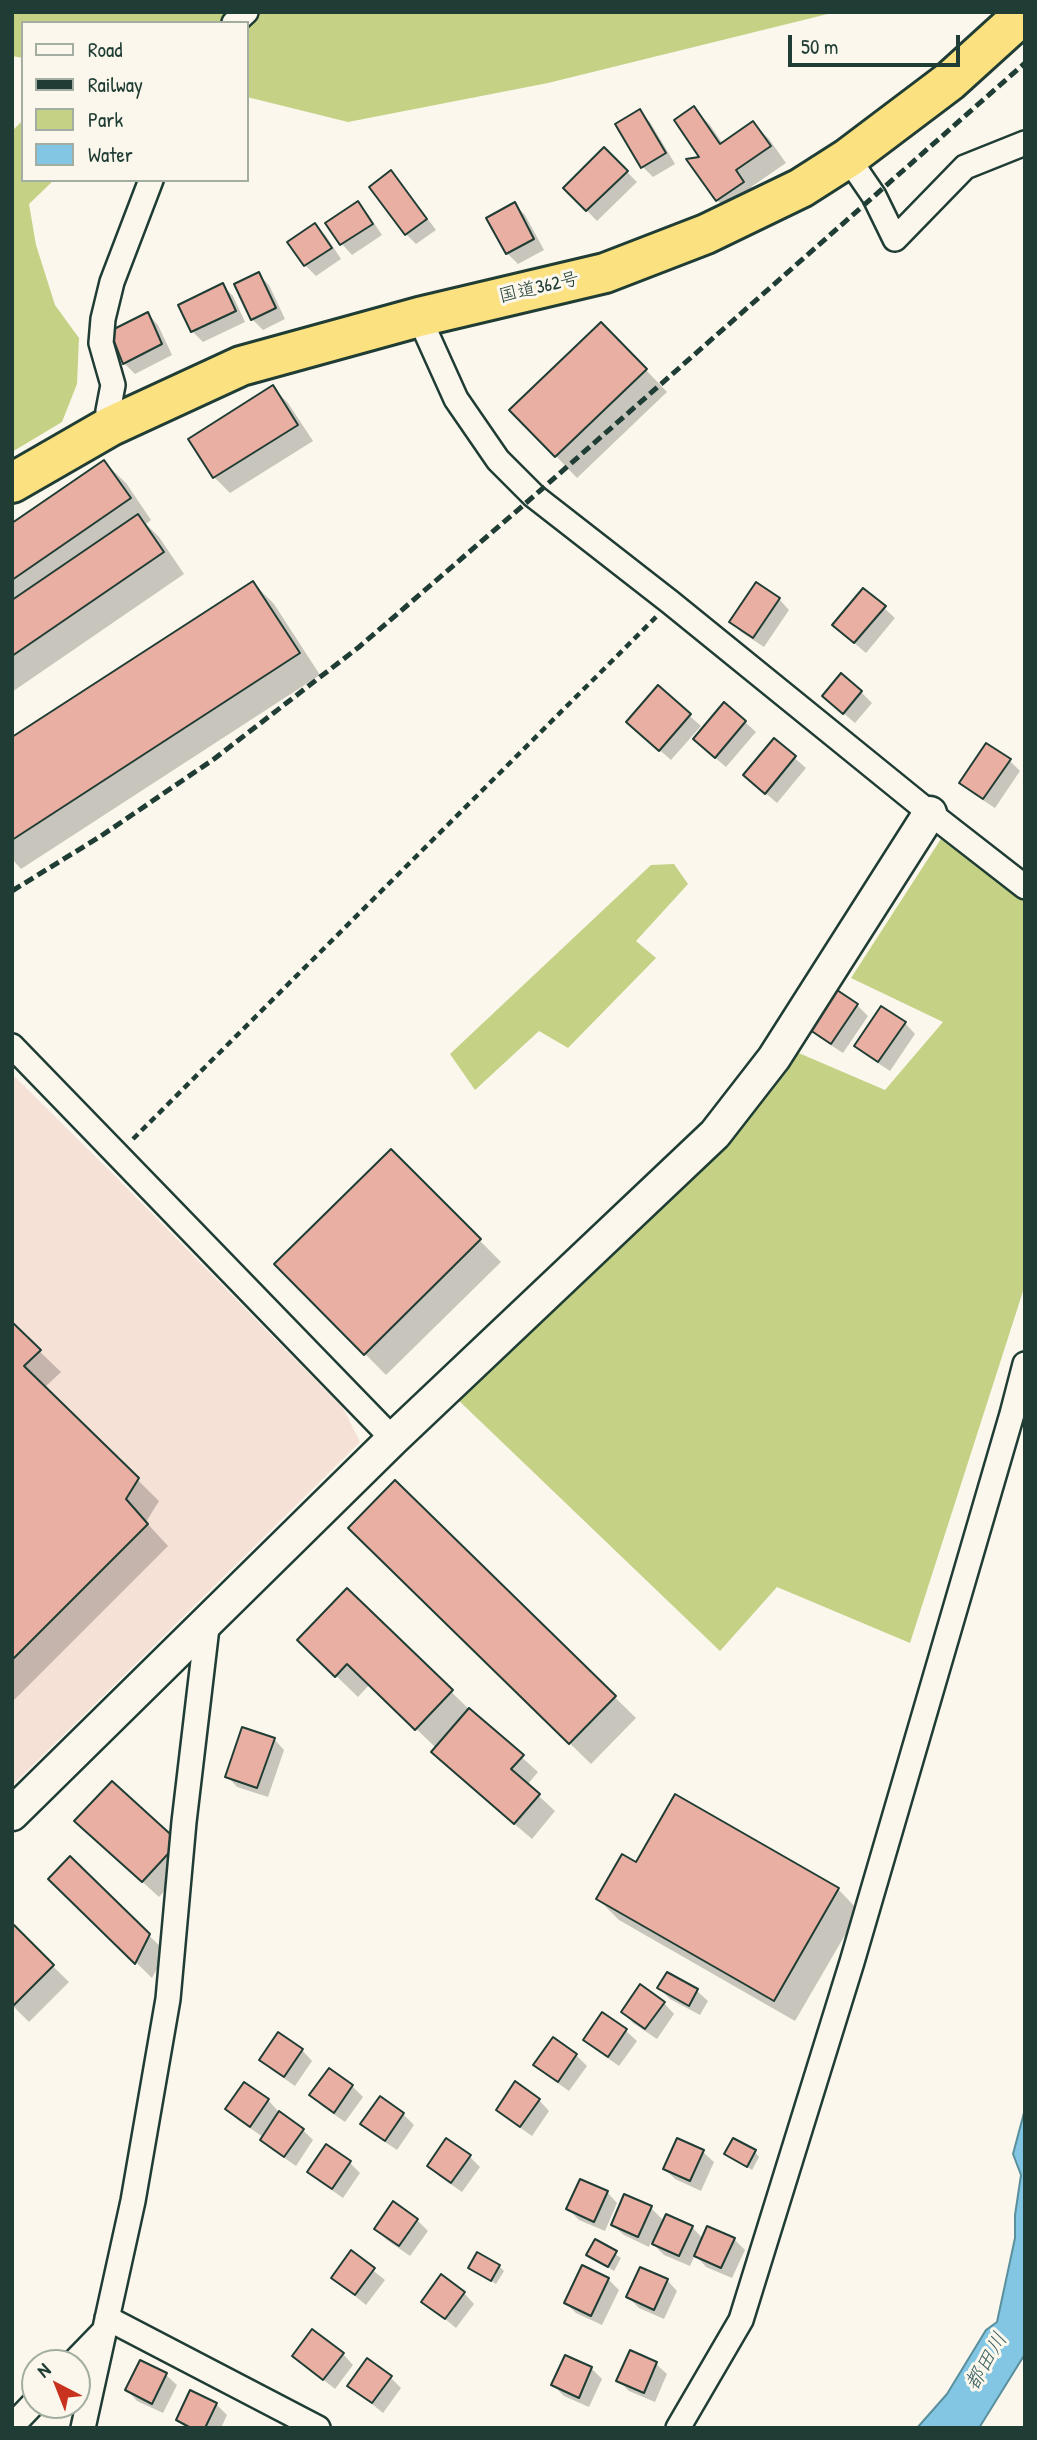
<!DOCTYPE html>
<html>
<head>
<meta charset="utf-8">
<style>
  body { margin:0 }
  #map { position:relative; width:1037px; height:2440px; overflow:hidden; background:#fbf7ec; font-family:"Patrick Hand",sans-serif }
  canvas { display:block }
  .frame { position:absolute; inset:0; border:14px solid #1f3d34; pointer-events:none }
  .legend { position:absolute; left:21px; top:21px; width:228px; height:161px; box-sizing:border-box; background:#fbf7ec; border:2px solid #a3ada2; margin:0; padding:9px 12px; list-style:none; font-size:21px; color:#1f3d34 }
  .legend li { display:flex; align-items:center; gap:14px; height:35px }
  .legend b { width:35px; border:2px solid #a3ada2 }
  .north { position:absolute; left:21px; top:2349px; width:70px; height:70px; box-sizing:border-box; background:#fbf7ec; border:2px solid #a3ada2; border-radius:50%; rotate:318deg; font-size:19px; font-weight:700; line-height:28px; text-align:center; color:#1f3d34 }
  .north::after { content:''; display:block; margin:auto; width:24px; height:32px; background:#c8321e; clip-path:polygon(50% 0,100% 100%,50% 72%,0 100%) }
  .scale { position:absolute; left:788px; top:35px; width:172px; height:32px; box-sizing:border-box; border:4px solid #1f3d34; border-top:0; padding-left:9px; font-size:21px; line-height:24px; white-space:nowrap; color:#1f3d34; -webkit-text-stroke:5px #fbf7ec; paint-order:stroke }
</style>
</head>
<body>
<div id="map">
<canvas width="1037" height="2440"></canvas>
<div class="frame"></div>
<ul class="legend">
<li><b style="height:9px;background:#fbf7ec"></b>Road</li>
<li><b style="height:9px;background:#1f3d34"></b>Railway</li>
<li><b style="height:19px;background:#c5d286"></b>Park</li>
<li><b style="height:19px;background:#82c6e3"></b>Water</li>
</ul>
<div class="north">N</div>
<div class="scale">50 m</div>
</div>
<script>
const ctx = document.querySelector('canvas').getContext('2d');
ctx.lineJoin = 'round';
function fillPath(path, color) {
  ctx.fillStyle = color;
  ctx.fill(path, 'evenodd');
}
function shape(rows) {
  const path = new Path2D();
  for (const r of rows) {
    path.moveTo(r[0], r[1]);
    for (let i = 2; i < r.length; i += 2) path.lineTo(r[i], r[i + 1]);
  }
  return path;
}
function trace(path, color, width, dash) {
  ctx.strokeStyle = color;
  ctx.lineWidth = width;
  ctx.lineCap = dash ? 'butt' : 'round';
  ctx.setLineDash(dash || []);
  ctx.stroke(path);
}
function drawText(font, color, halo, rows, align = 'center') {
  ctx.font = font + ' "Patrick Hand","Klee One",sans-serif';
  ctx.lineWidth = 6;
  ctx.setLineDash([]);
  ctx.textBaseline = 'middle';
  ctx.strokeStyle = halo;
  ctx.fillStyle = color;
  for (const [text, x, y, turn = 0] of rows) {
    ctx.save();
    ctx.translate(x, y);
    ctx.rotate((+turn || 0) * Math.PI / 180);
    ctx.textAlign = isNaN(turn) ? turn : align;
    if (halo) ctx.strokeText(text, 0, 0);
    ctx.fillText(text, 0, 0);
    ctx.restore();
  }
}
fillPath(shape([
  [12,1074,113,1174,343,1408,360,1442,12,1786]
]), '#f5e1d6');
fillPath(shape([
  [12,12,836,12,548,83,348,122,247,97,247,23,23,23,23,58,12,56],
  [23,120,23,180,54,180,29,204,36,245,55,305,79,338,77,384,62,422,12,452,12,131],
  [948,828,1025,871,1025,1285,910,1643,777,1587,720,1651,455,1397,794,1051,885,1090,943,1022,851,978],
  [674,864,688,884,636,941,656,958,568,1048,539,1031,475,1090,450,1054,651,865]
]), '#c5d286');
const water = shape([
  [1025,2109,1025,2354,979,2428,917,2428,947,2394,986,2330,997,2322,1015,2238,1015,2215,1021,2175,1013,2154,1025,2109]
]);
fillPath(water, '#82c6e3');
trace(water, '#5a8f9d', 2);
fillPath(shape([
  [694,109,710,125,723,144,753,123,769,139,786,163,751,187,758,199,733,216,717,200,702,158],
  [639,111,650,122,675,164,653,177,643,167],
  [604,149,637,182,597,221,565,188],
  [391,173,401,183,436,230,416,244,406,234],
  [358,204,368,214,382,235,352,255,342,244,328,223],
  [515,205,525,215,544,250,518,264,507,253],
  [315,225,326,236,341,259,316,276,305,265,290,242],
  [259,275,269,285,285,319,263,330,252,319],
  [222,285,233,296,245,322,203,342,192,331],
  [148,314,158,325,172,355,135,374,124,363],
  [622,345,667,392,577,478,512,410],
  [272,387,288,403,313,441,230,493,214,477],
  [104,462,126,483,151,520,146,524,159,537,184,574,12,692,12,525],
  [253,583,274,604,320,675,21,869,12,859,12,739],
  [779,599,789,610,764,647,741,632,731,622],
  [884,608,895,618,866,653,845,635],
  [658,688,701,726,671,760,639,732],
  [861,692,872,703,855,723,835,706],
  [745,722,756,732,726,767,706,750],
  [774,740,806,768,777,803,756,785],
  [1009,760,1020,771,995,808,972,793,962,782],
  [835,990,857,1005,868,1016,843,1053,820,1038,810,1028],
  [905,1023,915,1034,890,1071,867,1056,857,1046],
  [391,1151,501,1262,386,1375,276,1264],
  [12,1325,61,1372,44,1388,159,1501,146,1522,168,1546,12,1702],
  [395,1482,636,1718,591,1764,350,1528],
  [347,1591,473,1713,538,1772,527,1785,555,1811,532,1839,449,1768,433,1752,436,1748,370,1684,358,1697,299,1640],
  [274,1739,284,1750,268,1797,237,1787,227,1776],
  [93,1837,177,1843,193,1859,159,1897],
  [70,1859,166,1952,152,1978,50,1879],
  [637,1865,838,1889,859,1911,795,2021,619,1920,598,1899],
  [14,1928,69,1982,29,2022,12,2005],
  [667,1974,697,1991,708,2001,700,2015,670,1999,659,1988],
  [664,2003,674,2014,657,2039,633,2023,623,2012],
  [603,2015,626,2031,637,2041,619,2066,596,2050,585,2040],
  [553,2039,576,2055,587,2066,569,2091,546,2075,535,2064],
  [302,2050,312,2061,295,2086,272,2070,261,2059],
  [329,2070,352,2086,363,2097,345,2122,322,2106,312,2095],
  [380,2098,403,2114,414,2125,397,2150,373,2134,363,2123],
  [268,2100,278,2111,277,2112,303,2130,313,2140,296,2166,273,2150,262,2139,263,2137,238,2120,227,2109],
  [539,2100,549,2111,532,2136,509,2120,498,2109],
  [703,2152,714,2162,701,2191,675,2179,665,2169],
  [755,2152,759,2157,752,2170,726,2154],
  [469,2156,480,2167,462,2192,439,2176,429,2165],
  [350,2163,360,2173,343,2198,320,2182,309,2172],
  [607,2192,617,2203,605,2231,579,2220,568,2209],
  [651,2208,664,2221,692,2227,703,2239,734,2239,745,2250,732,2278,706,2267,695,2255,690,2266,664,2255,651,2242,649,2247,624,2235,613,2225],
  [417,2220,428,2231,410,2256,387,2240,376,2229],
  [596,2241,621,2258,614,2271,588,2254],
  [351,2253,385,2280,366,2305,333,2278],
  [499,2266,504,2271,496,2284,471,2268],
  [583,2267,608,2279,619,2290,602,2325,576,2313,566,2303],
  [667,2280,677,2291,664,2319,639,2308,628,2297],
  [464,2293,474,2304,456,2328,423,2301],
  [343,2354,353,2365,335,2389,294,2356],
  [566,2357,591,2368,602,2379,589,2407,564,2396,553,2385],
  [656,2364,667,2374,655,2402,629,2391,618,2380],
  [166,2375,177,2385,163,2413,137,2401,127,2390],
  [390,2377,401,2388,383,2413,350,2386],
  [191,2392,216,2404,227,2415,221,2428,186,2428,178,2420]
]), '#0003');
const building = shape([
  [694,106,720,144,753,121,771,146,736,170,744,182,716,201,686,159,699,157,674,120,694,106],
  [640,109,666,153,641,168,615,124,640,109],
  [604,147,628,171,586,211,563,188,604,147],
  [391,170,427,219,405,235,369,187,391,170],
  [358,201,373,224,340,245,325,223,358,201],
  [515,202,534,239,506,254,486,218,515,202],
  [315,223,332,248,304,266,287,242,315,223],
  [259,272,276,308,251,320,234,284,259,272],
  [223,283,236,311,191,332,178,305,223,283],
  [148,312,162,344,123,364,110,331,148,312],
  [601,322,647,369,555,457,509,410,601,322],
  [273,385,298,425,213,478,188,439,273,385],
  [104,460,131,498,12,580,12,523,104,460],
  [138,514,164,552,12,656,12,600,138,514],
  [253,581,300,653,12,840,12,737,253,581],
  [756,582,780,598,753,638,729,622,756,582],
  [863,588,886,606,854,643,832,625,863,588],
  [841,673,862,691,843,714,822,696,841,673],
  [658,685,691,714,659,751,626,722,658,685],
  [724,702,746,721,715,758,693,739,724,702],
  [774,738,796,756,765,794,743,775,774,738],
  [986,743,1011,759,983,799,959,783,986,743],
  [834,988,858,1004,831,1044,807,1028,834,988],
  [881,1006,906,1022,878,1062,854,1046,881,1006],
  [391,1149,481,1239,364,1355,274,1264,391,1149],
  [12,1322,41,1350,24,1366,139,1478,126,1499,148,1524,12,1660,12,1322],
  [395,1480,616,1696,569,1744,348,1528,395,1480],
  [347,1588,453,1690,415,1730,347,1664,335,1677,297,1640,347,1588],
  [469,1708,524,1755,511,1769,540,1794,514,1824,431,1752,469,1708],
  [242,1727,275,1738,257,1788,225,1777,242,1727],
  [112,1781,179,1842,142,1882,74,1821,112,1781],
  [675,1794,839,1888,774,2001,596,1899,622,1854,636,1862,675,1794],
  [70,1856,150,1934,135,1964,48,1879,70,1856],
  [14,1925,54,1965,12,2007,12,1927,14,1925],
  [667,1972,698,1989,689,2006,657,1988,667,1972],
  [640,1984,665,2002,645,2029,621,2012,640,1984],
  [602,2012,627,2029,608,2057,583,2040,602,2012],
  [278,2032,303,2049,284,2077,259,2060,278,2032],
  [553,2037,577,2054,558,2082,533,2065,553,2037],
  [329,2068,353,2085,334,2113,309,2095,329,2068],
  [515,2081,540,2099,520,2127,496,2110,515,2081],
  [244,2082,269,2099,250,2127,225,2109,244,2082],
  [380,2096,404,2113,385,2141,360,2124,380,2096],
  [279,2111,304,2129,284,2157,260,2140,279,2111],
  [446,2138,471,2155,451,2183,427,2166,446,2138],
  [677,2138,704,2150,690,2181,663,2169,677,2138],
  [733,2138,756,2150,747,2167,724,2154,733,2138],
  [326,2144,351,2161,332,2189,307,2172,326,2144],
  [580,2179,608,2191,594,2222,566,2209,580,2179],
  [624,2194,652,2206,638,2237,611,2225,624,2194],
  [393,2201,418,2219,399,2246,374,2229,393,2201],
  [666,2214,693,2226,679,2256,652,2244,666,2214],
  [707,2226,735,2238,721,2268,694,2256,707,2226],
  [595,2239,617,2251,608,2267,586,2255,595,2239],
  [351,2250,375,2268,355,2295,331,2278,351,2250],
  [477,2252,500,2265,491,2281,468,2268,477,2252],
  [582,2265,609,2278,591,2316,564,2303,582,2265],
  [640,2267,668,2279,654,2310,626,2297,640,2267],
  [441,2274,465,2292,445,2319,421,2302,441,2274],
  [312,2329,344,2353,323,2380,292,2356,312,2329],
  [630,2350,657,2362,644,2393,616,2381,630,2350],
  [565,2355,592,2367,579,2398,551,2385,565,2355],
  [367,2358,392,2376,372,2403,347,2386,367,2358],
  [140,2360,167,2373,152,2404,125,2390,140,2360],
  [190,2390,217,2403,205,2428,191,2428,176,2420,190,2390]
]);
fillPath(building, '#e8afa2');
trace(building, '#1f3d34', 2);
const street = shape([
  [234,23,246,12],
  [848,158,874,196,895,239,965,167,1025,143],
  [419,317,456,399,498,460,534,496,670,602,930,813,1025,887],
  [111,426,108,411,113,385,101,343,103,319,112,282,151,180],
  [12,1046,393,1439],
  [107,2318,318,2428],
  [73,2363,105,2330],
  [12,2426,35,2402],
  [83,2428,133,2201,168,1999,184,1822,208,1619],
  [678,2428,741,2320,852,1962,1012,1414,1025,1364]
]);
const secondary = shape([
  [12,1814,393,1439,715,1134,774,1058,930,813]
]);
const highway = shape([
  [12,483,111,426,241,366,419,317,605,273,706,234,801,188,848,158,950,81,1025,13]
]);
trace(street, '#1f3d34', 28);
trace(secondary, '#1f3d34', 37);
trace(highway, '#1f3d34', 44);
trace(shape([
  [133,1139,657,616]
]), '#1f3d34', 4.5, [7, 5]);
trace(street, '#fbf7ec', 23);
trace(secondary, '#fbf7ec', 32);
trace(highway, '#fbe180', 38);
trace(shape([
  [12,891,101,836,214,759,359,647,534,496,1025,63]
]), '#1f3d34', 5, [10, 5]);
drawText('19px', '#1f3d34', '#fbf7ec', [
  ["国道362号",539,288,-13]
]);
drawText('italic 21px', '#385f60', '#fbf7ec', [
  ["都田川",987,2362,-60]
]);
</script>
</body>
</html>
